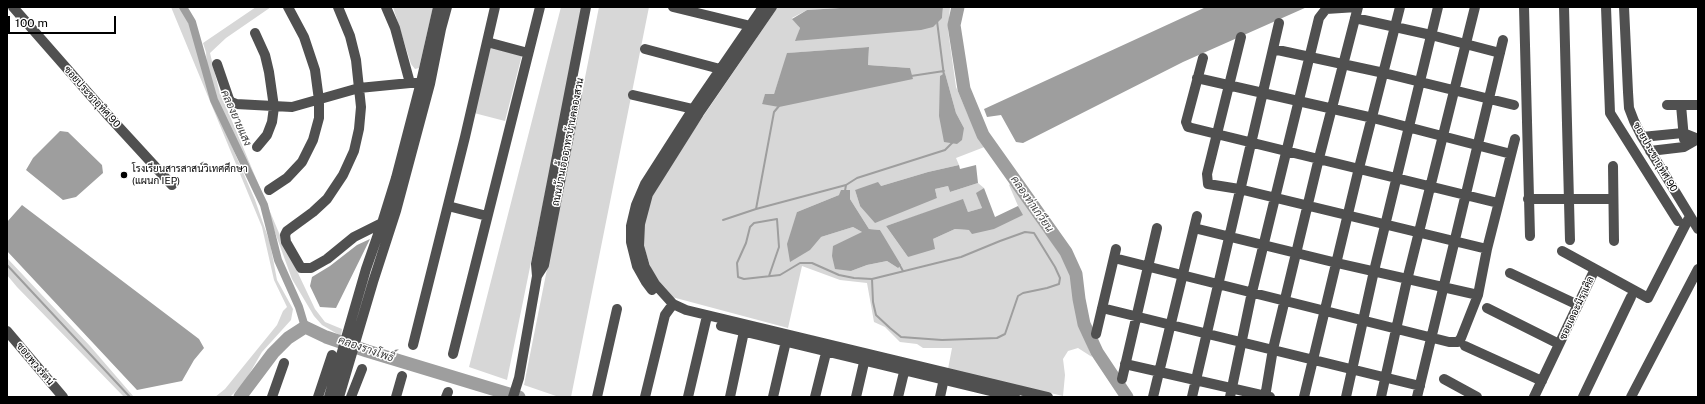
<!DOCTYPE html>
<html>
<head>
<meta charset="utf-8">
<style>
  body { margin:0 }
  #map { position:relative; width:1705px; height:404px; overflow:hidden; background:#fff; font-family:"Public Sans",sans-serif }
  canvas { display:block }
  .frame { position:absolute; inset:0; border:8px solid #000; pointer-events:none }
  .scale { position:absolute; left:8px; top:16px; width:108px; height:18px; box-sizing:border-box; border:2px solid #000; border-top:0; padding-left:5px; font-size:12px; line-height:14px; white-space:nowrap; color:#000; -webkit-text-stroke:3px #fff; paint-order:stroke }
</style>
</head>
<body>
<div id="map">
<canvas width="1705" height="404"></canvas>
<div class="frame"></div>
<div class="scale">100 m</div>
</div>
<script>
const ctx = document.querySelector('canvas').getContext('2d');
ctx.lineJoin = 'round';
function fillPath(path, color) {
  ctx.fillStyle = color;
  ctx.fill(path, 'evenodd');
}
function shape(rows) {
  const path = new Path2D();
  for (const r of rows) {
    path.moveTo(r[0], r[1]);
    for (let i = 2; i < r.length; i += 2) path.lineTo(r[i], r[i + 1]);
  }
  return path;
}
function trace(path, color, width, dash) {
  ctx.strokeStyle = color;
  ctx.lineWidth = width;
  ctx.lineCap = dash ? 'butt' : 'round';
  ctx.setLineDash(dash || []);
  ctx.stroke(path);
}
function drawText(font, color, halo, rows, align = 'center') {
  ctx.font = font + ' "Public Sans",Sarabun,sans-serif';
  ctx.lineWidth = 3;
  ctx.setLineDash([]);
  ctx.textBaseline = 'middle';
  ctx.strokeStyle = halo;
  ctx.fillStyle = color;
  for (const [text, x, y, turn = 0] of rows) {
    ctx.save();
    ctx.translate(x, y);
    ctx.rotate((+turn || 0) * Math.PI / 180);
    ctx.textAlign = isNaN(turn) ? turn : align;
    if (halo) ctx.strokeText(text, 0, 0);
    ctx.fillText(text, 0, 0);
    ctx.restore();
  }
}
fillPath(shape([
  [171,7,180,7,189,24,214,105,255,200,270,243,277,280,293,309,291,320,262,352,244,383,230,397,215,397,225,389,277,325,283,311,287,307,274,280,262,227],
  [256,7,271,7,226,38,210,53,219,90,279,233,315,309,325,322,342,329,341,336,322,325,314,316,292,279,269,216,213,93,207,66,206,52,203,43],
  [393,7,433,7,419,68,415,69,411,64],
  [561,7,583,7,507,380,469,367],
  [599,7,649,7,571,397,559,397,524,385],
  [778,7,856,7,807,10,792,18,800,28,796,41,942,18,943,7,950,7,948,30,956,87,968,115,987,146,956,158,959,165,928,172,881,186,855,190,860,206,937,198,935,189,948,186,950,192,978,183,984,188,977,193,982,208,968,212,963,200,886,226,908,257,933,239,955,229,969,230,1022,215,1009,185,1014,180,1037,216,1037,222,1068,265,1074,281,1078,322,1092,357,1078,348,1068,351,1063,359,1065,375,1063,396,948,369,952,348,923,348,917,344,900,342,885,327,874,322,867,283,840,280,802,266,788,328,672,297,654,277,641,239,652,191],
  [869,47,868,65,910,68,762,104,765,95,774,94,788,53],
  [945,73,956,113,964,128,939,116],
  [839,195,850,199,869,229,880,230,898,268,887,261,867,265,851,271,862,232,853,227,821,237,797,212],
  [490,47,522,55,505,121,474,113],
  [7,258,90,346,134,397,124,397,17,287,7,275]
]), '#d7d7d7');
fillPath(shape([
  [856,7,943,7,942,18,933,27,921,30,795,41,800,28,792,19,807,10],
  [1206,7,1307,7,1183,62,1023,143,1016,142,1001,115,987,117,984,109],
  [869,47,868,65,910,68,913,79,779,107,762,104,765,94,774,94,787,53],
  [945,73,956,113,964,128,962,140,957,144,944,142,939,116,940,76],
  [60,131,68,132,102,165,103,173,76,197,63,200,26,170,33,158],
  [959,165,960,169,976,165,978,183,950,192,948,186,935,189,937,198,875,223,860,206,855,190,878,182,881,186,928,172],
  [984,188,995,217,1018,206,1023,215,994,229,972,234,969,230,955,229,933,239,935,249,908,257,886,226,963,199,968,212,982,208,976,193],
  [841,190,850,190,850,199,869,229,880,230,901,265,898,268,887,261,867,265,851,271,835,269,832,256,833,246,862,232,853,227,821,237,810,250,790,262,787,244,797,212,839,195],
  [22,205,199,339,204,348,194,360,182,381,137,390,7,251,7,222],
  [370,239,336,308,320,307,310,286,312,277,330,266,357,245]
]), '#9e9e9e');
trace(shape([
  [937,21,944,76],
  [911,76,944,71],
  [779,106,774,112,756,209,846,185],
  [845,191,846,185,857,178,945,150,953,142],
  [723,220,756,209],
  [899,264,903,271],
  [7,265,130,397],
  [769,276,779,247,777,219,754,223,750,227,746,243,737,263,738,277,744,279,780,275,800,263,812,263,839,275,854,278,872,279,961,257,1000,241,1025,232,1034,233,1055,267,1060,278,1059,284,1047,288,1023,293,1018,296,1005,334,997,338,942,340,901,337,890,328,876,315,873,302,872,279]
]), '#9e9e9e', 2);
trace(shape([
  [183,7,192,22,214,100,264,205,278,260,299,307,305,327]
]), '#9e9e9e', 8);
trace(shape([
  [958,7,954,25,964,89,983,135,1066,252,1076,274,1079,299,1084,324,1097,352,1127,397],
  [240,397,273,353,288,338,305,327,326,337,367,351,519,397]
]), '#9e9e9e', 13);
trace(shape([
  [13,7,105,112,172,185],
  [338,7,350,36,356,60,361,107,359,129,354,151,343,175,327,199,313,212,287,231,285,235,286,242,301,268,311,268,327,259,354,237,382,223],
  [386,7,395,28,410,83],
  [673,7,755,27],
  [772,7,699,113,648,194,640,224,639,246,645,267,655,284,673,304,686,310,1048,397],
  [1524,7,1530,236],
  [1564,7,1570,240],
  [1606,7,1610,113,1678,221],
  [1624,7,1628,92,1629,108,1634,121,1642,137,1698,229],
  [1355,18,1431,35,1500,53],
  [255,33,265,55,269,72,274,107,272,122,267,135,257,147],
  [1241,37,1207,174,1208,184,1239,189,1487,249],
  [487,42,528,53],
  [645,49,720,69,725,72],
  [1273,49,1384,73,1514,105],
  [1203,58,1186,122,1188,127,1498,203],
  [217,64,229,99,231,102,236,104,292,107,359,88,410,83,427,83],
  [1197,78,1373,118,1511,154],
  [633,95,693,109,698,112],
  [1667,105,1698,105],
  [1681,105,1684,139],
  [1642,137,1683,133,1698,139],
  [1650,151,1684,147,1698,139],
  [1613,166,1614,241],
  [269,190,287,178,302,162,313,140,319,118,319,100,315,70,304,37,288,7],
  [1528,199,1613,199],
  [448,206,487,216],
  [1194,228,1337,263,1478,295],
  [1562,251,1595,269],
  [1114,258,1449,342,1458,342,1461,338,1478,295,1487,249,1515,139],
  [1510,273,1578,305],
  [537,276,544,265,577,94],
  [652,290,646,282,637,266,631,242,631,226,636,205,645,184,693,109,763,7],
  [1102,308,1420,386],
  [1487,308,1559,344],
  [721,326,1015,397],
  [7,331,63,397],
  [1096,334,1116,249],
  [413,345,465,137,495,7],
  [1465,346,1542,381],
  [453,354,540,7],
  [1125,364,1270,397],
  [1122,379,1157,228],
  [1444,379,1477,397],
  [272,397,284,363],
  [318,397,332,355],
  [329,397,366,269,382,223,396,178,421,82,438,7],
  [339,397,373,282,396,211,430,84,441,29,447,7],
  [351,397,362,369],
  [396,397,402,376],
  [446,397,448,392],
  [513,397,519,378,537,276,536,264,586,7],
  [597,397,617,309],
  [645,397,665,315,673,304],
  [688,397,707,316],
  [730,397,745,327],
  [773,397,787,337],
  [815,397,828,345],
  [856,397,866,354],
  [898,397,906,364],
  [940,397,945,374],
  [1153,397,1197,216],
  [1192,397,1279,23],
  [1230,397,1252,292,1319,18,1326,9,1357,7],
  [1265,397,1273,349,1319,158,1358,7],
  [1304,397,1359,168,1400,7],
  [1346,397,1374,271,1438,7],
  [1381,397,1407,280,1475,7],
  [1417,397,1503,40],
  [1534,397,1595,269,1648,298,1690,216],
  [1583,397,1631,297],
  [1631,397,1698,269]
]), '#505050', 10);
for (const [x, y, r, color] of [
  [124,175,4,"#000"]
]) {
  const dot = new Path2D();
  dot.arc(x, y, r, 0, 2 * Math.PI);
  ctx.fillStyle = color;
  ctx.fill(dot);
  trace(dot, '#fff', 1.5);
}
drawText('10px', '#000', '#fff', [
  ["ซอยประชาอุทิศ 90",92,97,48],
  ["ถนนบ้านเอื้ออาทรบ้านคลองสวน",568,142,-79],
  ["ซอยประชาอุทิศ 90",1655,157,60],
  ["ซอยเดอะมิราเคิล",1577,308,-65],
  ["ซอยพวงรัตน์",35,364,50]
]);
drawText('10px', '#000', '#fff', [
  ["โรงเรียนสารสาสน์วิเทศศึกษา",132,169],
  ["(แผนก IEP)",132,181]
], 'left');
drawText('italic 11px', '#3f3f3f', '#fff', [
  ["คลองยายแสง",236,118,66],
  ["คลองท่าเกวียน",1032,204,55],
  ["คลองรางโพธิ์",366,349,19]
]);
</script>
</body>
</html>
